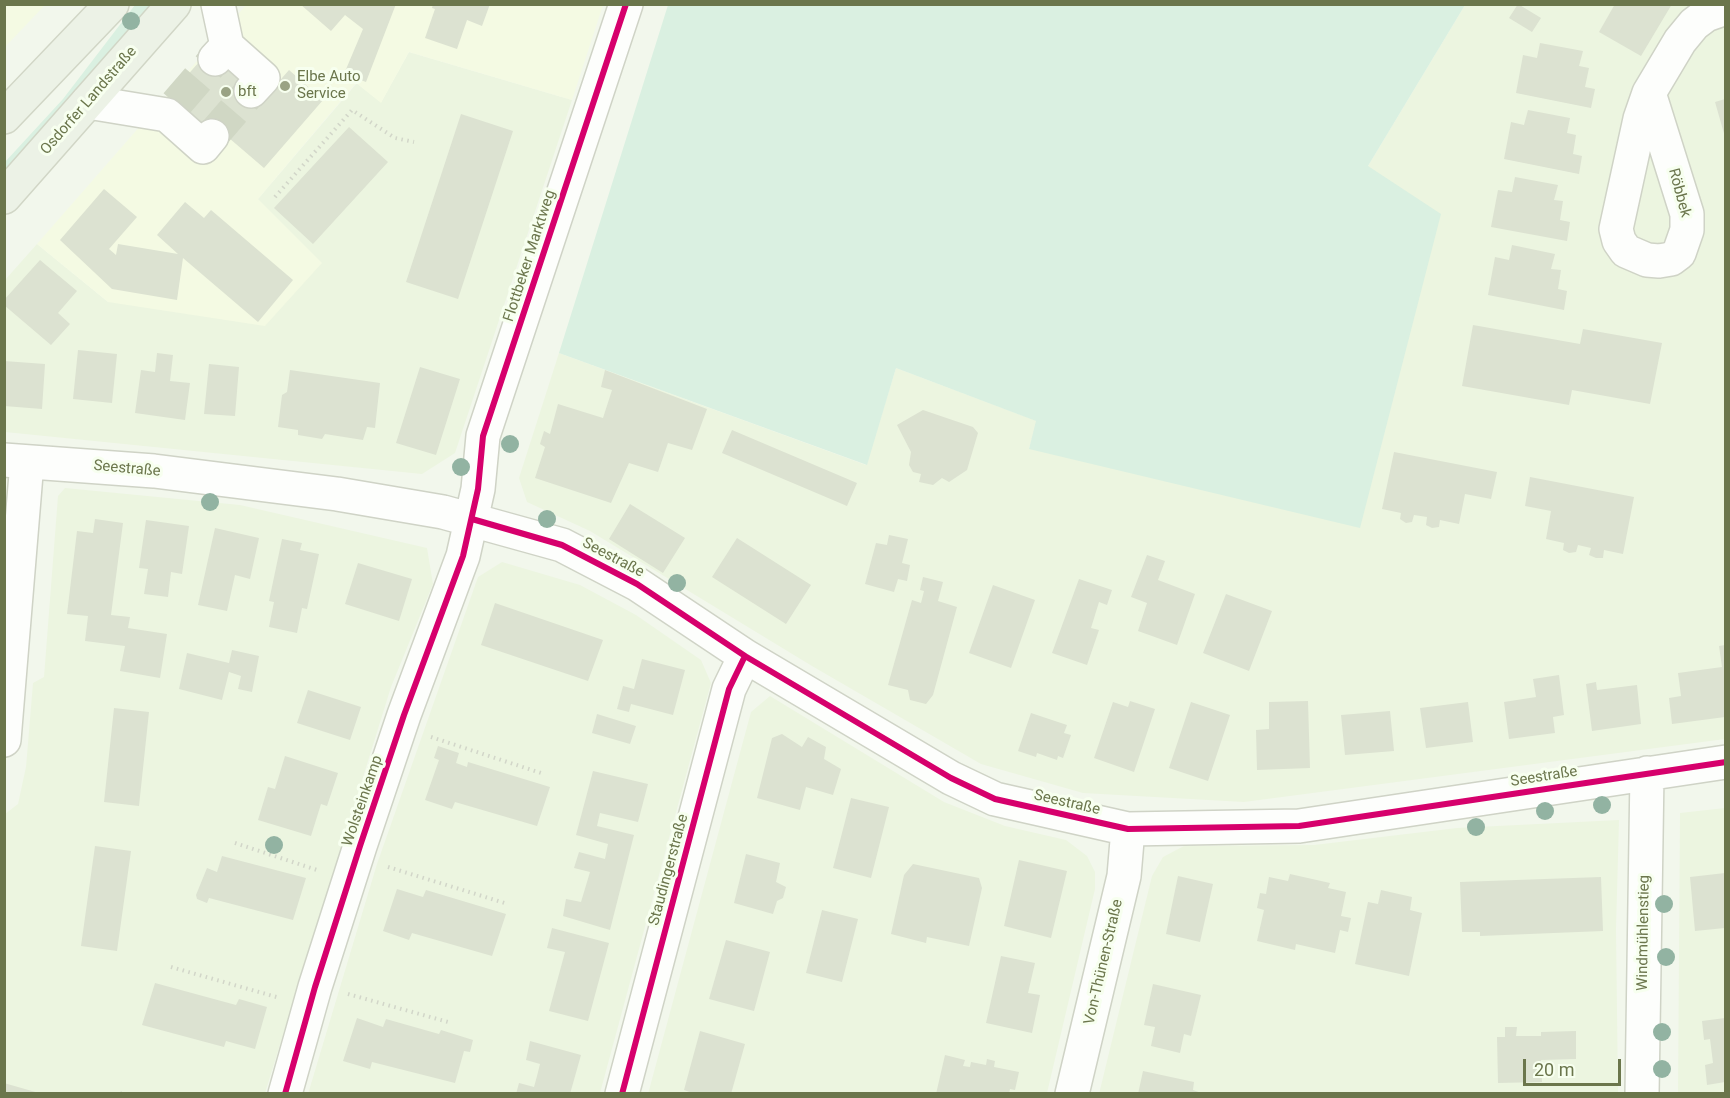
<!DOCTYPE html>
<html>
<head>
<meta charset="utf-8">
<style>
  body { margin:0 }
  #map { position:relative; width:1730px; height:1098px; overflow:hidden; background:#f2f7ec; font-family:Roboto,sans-serif }
  canvas { display:block }
  .frame { position:absolute; inset:0; border:6px solid #6b764c; pointer-events:none }
  .scale { position:absolute; left:1523px; top:1059px; width:98px; height:27px; box-sizing:border-box; border:3px solid #6b764c; border-top:0; padding-left:8px; font-size:18px; line-height:21px; white-space:nowrap; color:#6b764c; -webkit-text-stroke:4px #f7ffef; paint-order:stroke }
</style>
</head>
<body>
<div id="map">
<canvas width="1730" height="1098"></canvas>
<div class="frame"></div>
<div class="scale">20 m</div>
</div>
<script>
const ctx = document.querySelector('canvas').getContext('2d');
ctx.lineJoin = 'round';
function fillPath(path, color) {
  ctx.fillStyle = color;
  ctx.fill(path, 'evenodd');
}
function shape(rows) {
  const path = new Path2D();
  for (const r of rows) {
    path.moveTo(r[0], r[1]);
    for (let i = 2; i < r.length; i += 2) path.lineTo(r[i], r[i + 1]);
  }
  return path;
}
function trace(path, color, width, dash) {
  ctx.strokeStyle = color;
  ctx.lineWidth = width;
  ctx.lineCap = dash ? 'butt' : 'round';
  ctx.setLineDash(dash || []);
  ctx.stroke(path);
}
function drawText(font, color, halo, rows, align = 'center') {
  ctx.font = font + ' Roboto,sans-serif';
  ctx.lineWidth = 6;
  ctx.setLineDash([]);
  ctx.textBaseline = 'middle';
  ctx.strokeStyle = halo;
  ctx.fillStyle = color;
  for (const [text, x, y, turn = 0] of rows) {
    ctx.save();
    ctx.translate(x, y);
    ctx.rotate((+turn || 0) * Math.PI / 180);
    ctx.textAlign = isNaN(turn) ? turn : align;
    if (halo) ctx.strokeText(text, 0, 0);
    ctx.fillText(text, 0, 0);
    ctx.restore();
  }
}
fillPath(shape([
  [1465,5,1725,5,1725,739,1244,802,1083,793,981,764,812,666,590,531,527,502,519,478,559,353,866,465,896,368,1037,421,1029,449,1368,166],
  [409,52,572,100,455,453,422,474,5,432,5,280,37,244,108,302,258,199,357,83,381,102],
  [65,488,240,505,427,548,433,584,391,687,265,1093,5,1094,5,814,18,804,26,767,33,683,44,677,58,496],
  [502,562,580,585,636,615,701,660,711,683,600,1093,308,1094,377,864,478,577],
  [770,696,944,802,1005,826,1066,840,1087,856,1095,872,1095,889,1047,1093,648,1094,751,712],
  [1725,808,1725,1093,1678,1094,1680,813],
  [1619,820,1616,929,1618,1093,1099,1094,1152,876,1163,857,1184,846,1314,845,1457,828]
]), '#ecf5e0');
fillPath(shape([
  [5,4,45,5,5,47,4,5],
  [246,5,603,5,572,100,409,52,381,103,356,83,258,199,322,263,265,326,108,302,37,244]
]), '#f4fae3');
fillPath(shape([
  [135,5,156,5,5,175,5,162,63,99],
  [668,5,1465,5,1368,166,1441,214,1360,528,1029,449,1036,421,896,368,867,465,559,353]
]), '#daf0e1');
fillPath(shape([
  [300,4,396,4,366,82,344,74,363,29,345,15,331,31],
  [433,4,490,4,482,26,467,20,457,49,425,38,435,9,432,8],
  [1518,4,1541,18,1532,32,1509,18],
  [1615,4,1672,4,1641,56,1599,32],
  [1540,43,1583,51,1579,66,1589,68,1585,87,1595,89,1591,108,1516,93,1523,55,1537,58],
  [208,52,262,101,289,70,323,100,264,168,229,138,222,145,168,97],
  [1725,99,1725,137,1715,102],
  [1528,110,1570,118,1567,133,1576,135,1573,154,1582,156,1579,174,1504,159,1511,122,1524,125],
  [461,114,513,131,458,299,406,282],
  [349,127,388,162,313,244,274,208],
  [1515,177,1558,185,1554,200,1563,201,1560,220,1570,222,1567,241,1491,227,1498,190,1512,192],
  [104,189,137,217,109,249,116,255,118,244,178,254,157,235,185,202,204,218,211,210,293,280,258,322,183,258,177,300,112,289,60,240],
  [1512,245,1555,254,1551,269,1561,270,1558,289,1567,291,1564,310,1488,295,1495,257,1509,260],
  [40,260,77,291,58,313,70,324,51,345,4,305,4,300],
  [1473,325,1580,344,1583,329,1662,343,1650,404,1572,390,1569,405,1462,386],
  [78,350,117,354,112,403,73,399],
  [157,353,173,355,170,381,190,383,185,420,135,413,141,370,155,372],
  [4,361,45,364,42,409,4,406],
  [209,364,239,367,235,416,204,414],
  [420,367,460,379,436,455,396,443],
  [290,370,380,383,375,428,367,427,363,440,325,434,322,439,298,435,298,430,278,427,282,395,287,392],
  [605,370,707,409,692,450,668,443,658,472,629,463,611,503,535,478,545,447,540,444,544,431,550,434,558,404,603,418,612,390,601,387],
  [923,410,973,427,978,433,967,470,949,482,942,478,933,485,919,482,921,474,913,472,909,465,911,452,897,425],
  [732,430,857,483,847,506,722,453],
  [1394,452,1497,472,1491,499,1465,494,1459,524,1440,520,1439,527,1432,528,1426,525,1427,517,1414,515,1412,522,1406,523,1400,519,1401,513,1382,509],
  [1530,477,1634,497,1623,554,1604,550,1603,558,1596,558,1589,555,1591,548,1578,545,1576,552,1569,553,1563,550,1564,543,1546,539,1551,511,1525,506],
  [630,504,685,538,663,573,609,539],
  [95,519,123,523,111,615,130,617,128,628,167,634,160,678,120,671,125,646,85,641,88,616,67,614,77,531,93,533],
  [146,520,189,526,182,574,171,572,168,597,144,594,148,569,139,568],
  [215,528,259,538,250,579,235,575,227,611,198,605],
  [889,535,908,539,902,563,910,565,907,581,898,579,894,592,865,584,876,543,887,545],
  [737,538,811,585,786,624,712,577],
  [282,539,302,543,300,550,319,554,307,609,302,608,297,633,269,627,274,602,269,601],
  [1147,555,1165,561,1158,580,1195,594,1177,645,1138,631,1147,603,1131,597],
  [358,563,412,579,399,621,345,604],
  [923,577,943,582,938,601,957,607,933,695,926,704,910,700,908,690,888,685,912,600,921,603,924,591,920,590],
  [1079,579,1112,590,1107,605,1099,602,1091,628,1099,630,1087,665,1052,653],
  [993,585,1035,600,1011,668,969,653],
  [1226,594,1272,611,1249,671,1203,653],
  [495,603,603,640,588,681,481,645],
  [1725,645,1725,717,1672,724,1669,698,1681,696,1678,673,1722,667,1719,646],
  [232,650,259,656,252,692,238,689,241,676,229,672,222,700,179,689,187,653,229,663],
  [642,659,685,670,673,715,631,704,629,712,617,709,623,686,634,689],
  [1559,675,1564,715,1553,717,1555,733,1509,739,1504,702,1536,697,1533,679],
  [1596,682,1597,690,1637,685,1641,724,1592,731,1586,684],
  [308,690,361,707,350,740,297,723],
  [1130,701,1155,709,1134,772,1094,758,1113,702,1128,707],
  [1308,701,1310,768,1257,770,1256,730,1269,729,1269,702],
  [1191,702,1230,715,1208,781,1169,768],
  [1468,702,1473,742,1426,748,1420,708],
  [114,708,149,712,139,806,104,802],
  [1390,711,1394,751,1345,755,1341,715],
  [1031,713,1067,725,1064,733,1071,735,1063,758,1058,756,1057,760,1037,753,1036,757,1018,751],
  [597,714,636,726,630,744,592,733],
  [782,734,802,747,808,737,826,747,824,759,841,769,833,795,806,787,800,810,757,798,772,738],
  [438,746,459,753,456,763,467,767,468,762,550,787,537,826,455,802,452,809,425,800,439,760,434,758],
  [285,756,338,773,327,806,321,804,311,836,258,820,268,787,275,789],
  [593,771,648,784,638,822,600,813,597,826,634,835,610,930,563,916,566,899,581,902,590,872,574,868,579,852,605,859,608,844,576,835],
  [851,798,889,807,871,878,833,868],
  [95,846,131,851,117,951,81,946],
  [746,854,780,863,776,882,786,887,783,898,777,901,773,914,734,903],
  [222,856,306,878,293,920,209,898,207,903,197,899,196,895,207,868,217,872],
  [1019,860,1067,871,1051,938,1004,926],
  [913,864,979,878,982,888,969,946,927,937,926,943,891,934,904,875],
  [1725,873,1725,928,1695,931,1690,877],
  [1290,874,1330,883,1328,888,1346,892,1341,916,1351,918,1348,932,1340,930,1335,953,1296,944,1295,950,1257,941,1264,910,1257,908,1260,893,1266,894,1269,877,1288,881],
  [1178,876,1213,884,1200,942,1166,934],
  [1601,877,1603,931,1480,936,1480,932,1462,932,1460,882],
  [397,889,423,897,426,890,506,914,492,956,412,933,409,940,383,931],
  [1381,890,1412,897,1410,910,1422,913,1409,976,1355,964,1368,902,1378,904],
  [822,910,858,919,842,982,806,973],
  [552,928,609,943,588,1021,549,1011,565,952,547,948],
  [726,940,770,952,754,1011,709,999],
  [1001,956,1035,963,1028,993,1040,995,1032,1033,986,1023],
  [155,983,236,1005,239,999,267,1007,255,1049,226,1041,224,1047,142,1025],
  [1153,984,1201,995,1191,1036,1184,1034,1180,1053,1151,1046,1155,1027,1144,1025],
  [357,1018,383,1027,386,1019,439,1034,441,1030,473,1040,470,1052,464,1051,455,1083,372,1062,370,1069,343,1061],
  [1725,1018,1725,1082,1707,1085,1705,1065,1713,1063,1710,1039,1704,1040,1702,1021],
  [1505,1027,1517,1027,1516,1036,1541,1036,1541,1032,1576,1031,1576,1059,1541,1060,1542,1082,1498,1083,1497,1037,1505,1037],
  [700,1031,745,1044,731,1094,695,1094,684,1090],
  [530,1041,581,1055,570,1094,516,1094,519,1083,534,1087,537,1076,540,1064,526,1060],
  [945,1055,965,1060,963,1066,970,1067,971,1062,986,1065,987,1059,995,1061,994,1067,1019,1072,1015,1090,1010,1089,1009,1094,936,1094],
  [1143,1071,1194,1082,1193,1090,1204,1094,1138,1094],
  [4,1083,39,1093,39,1094,4,1094]
]), '#dce2d1');
trace(shape([
  [176,104,215,59],
  [212,136,251,91]
]), '#d0d7c4', 33, [33, 16]);
const minor = shape([
  [227,46,263,78,251,91],
  [215,59,227,46,218,4],
  [1649,93,1687,214,1687,230,1679,253,1671,259,1659,261,1647,260,1626,251,1619,241,1616,229,1640,119,1649,93,1680,41,1694,24,1706,15,1726,8],
  [88,102,167,115,203,147,212,136],
  [4,460,154,471,337,494,443,512,562,545,637,584,745,656,951,778,995,799,1128,829,1299,826,1726,762],
  [4,740,27,462],
  [285,1094,315,987,360,846,404,715,463,556,478,489,483,436,626,4],
  [622,1094,729,689,745,656],
  [1072,1094,1124,876,1128,829],
  [1642,1094,1647,773]
]);
const major = shape([
  [4,117,112,4],
  [4,197,174,4]
]);
trace(minor, '#cfd3c6', 36);
trace(major, '#d1d6c6', 36);
trace(shape([
  [275,197,352,110,395,138,414,142],
  [431,737,544,774],
  [235,843,317,870],
  [388,867,508,904],
  [171,967,280,998],
  [348,994,448,1022],
  [120,1093,122,1094]
]), '#d2d6c9', 4, [1.5, 4.5]);
trace(minor, '#fdfefc', 33);
trace(major, '#ecf2e6', 33);
trace(shape([
  [472,519,562,545,637,584,745,656,951,778,995,799,1128,829,1299,826,1726,762],
  [285,1094,315,987,360,846,404,715,463,556,478,489,483,436,626,4],
  [622,1094,729,689,745,656]
]), '#d6006c', 6);
ctx.fillStyle = '#92b3a2';
for (const [x, y] of [
  [131,21],
  [510,444],
  [461,467],
  [210,502],
  [547,519],
  [677,583],
  [1602,805],
  [1545,811],
  [1476,827],
  [274,845],
  [1664,904],
  [1666,957],
  [1662,1032],
  [1662,1069]
]) {
  ctx.beginPath();
  ctx.arc(x, y, 9, 0, 2 * Math.PI);
  ctx.fill();
}
for (const [x, y, r, color] of [
  [285,86,6,"#9aa384"],
  [226,92,6,"#9aa384"]
]) {
  const dot = new Path2D();
  dot.arc(x, y, r, 0, 2 * Math.PI);
  ctx.fillStyle = color;
  ctx.fill(dot);
  trace(dot, '#f7ffef', 2);
}
drawText('15px', '#6b764c', '#f7ffef', [
  ["Elbe Auto",297,77],
  ["Service",297,94],
  ["bft",238,92]
], 'left');
drawText('15px', '#6b764c', '#f7ffef', [
  ["Osdorfer Landstraße",89,101,-49],
  ["Röbbek",1679,193,75],
  ["Flottbeker Marktweg",530,256,-72],
  ["Seestraße",127,469,5],
  ["Seestraße",613,558,28],
  ["Seestraße",1544,777,-9],
  ["Wolsteinkamp",363,801,-71],
  ["Seestraße",1067,803,13],
  ["Staudingerstraße",669,870,-75],
  ["Windmühlenstieg",1644,933,-89],
  ["Von-Thünen-Straße",1104,962,-77]
]);
</script>
</body>
</html>
